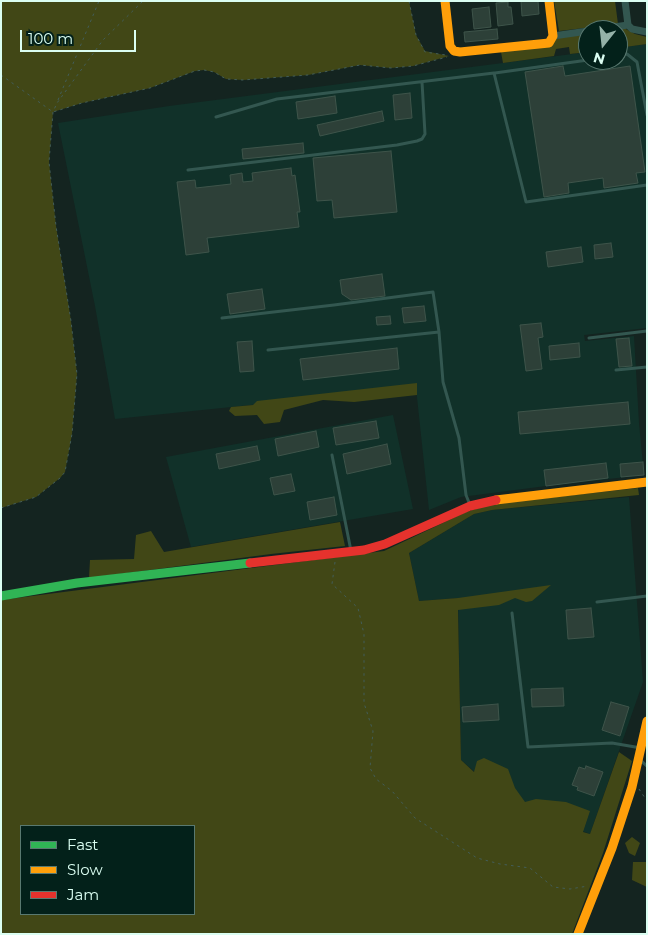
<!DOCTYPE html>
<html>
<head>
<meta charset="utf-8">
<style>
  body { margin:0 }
  #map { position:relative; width:648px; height:935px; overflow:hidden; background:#142420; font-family:Montserrat,sans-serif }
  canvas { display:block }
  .frame { position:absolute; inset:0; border:2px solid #dbfef2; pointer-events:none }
  .legend { position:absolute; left:20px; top:825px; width:175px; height:90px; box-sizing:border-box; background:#03211a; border:1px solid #597970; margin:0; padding:6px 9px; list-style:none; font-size:15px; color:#dbfef2 }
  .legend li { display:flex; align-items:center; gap:10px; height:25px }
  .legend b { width:25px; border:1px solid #597970 }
  .north { position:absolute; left:578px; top:20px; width:50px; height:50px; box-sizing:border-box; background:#03211a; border:1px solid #597970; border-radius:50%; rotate:196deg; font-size:14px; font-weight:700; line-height:20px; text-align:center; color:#dbfef2 }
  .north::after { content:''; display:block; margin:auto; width:18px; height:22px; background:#95b2a8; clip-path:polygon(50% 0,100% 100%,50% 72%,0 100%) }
  .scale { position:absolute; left:20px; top:30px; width:116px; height:22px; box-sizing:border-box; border:2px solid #dbfef2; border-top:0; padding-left:6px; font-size:15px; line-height:18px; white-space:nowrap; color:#dbfef2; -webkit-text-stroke:4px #03211a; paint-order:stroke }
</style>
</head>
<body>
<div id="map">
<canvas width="648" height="935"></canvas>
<div class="frame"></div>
<ul class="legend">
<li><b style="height:6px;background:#30b455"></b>Fast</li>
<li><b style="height:6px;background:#ff9f0a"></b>Slow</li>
<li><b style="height:6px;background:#e5322d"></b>Jam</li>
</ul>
<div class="north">N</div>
<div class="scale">100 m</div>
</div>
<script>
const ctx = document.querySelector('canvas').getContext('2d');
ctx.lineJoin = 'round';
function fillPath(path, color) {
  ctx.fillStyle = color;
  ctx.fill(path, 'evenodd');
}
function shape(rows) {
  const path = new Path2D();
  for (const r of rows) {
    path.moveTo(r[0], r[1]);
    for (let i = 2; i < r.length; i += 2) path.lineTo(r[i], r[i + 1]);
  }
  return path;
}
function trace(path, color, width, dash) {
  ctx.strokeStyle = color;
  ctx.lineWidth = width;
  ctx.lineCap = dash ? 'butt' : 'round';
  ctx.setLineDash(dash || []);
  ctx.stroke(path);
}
fillPath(shape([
  [647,44,647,328,584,335,585,341,634,336,639,423,644,475,546,486,461,497,429,510,416,388,115,419,95,306,58,123,169,106,588,52,588,60,618,60,618,48],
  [393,415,413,509,191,547,166,457],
  [629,497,643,682,590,834,512,804,461,760,458,598,419,601,409,553,474,514,492,510]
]), '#113129');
fillPath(shape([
  [1,1,409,1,416,35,425,51,449,56,413,66,391,68,360,65,308,75,243,80,226,79,214,72,204,70,195,71,150,88,82,103,53,112,49,162,56,226,71,321,77,374,72,434,65,472,60,478,36,497,1,508],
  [554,1,615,1,618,24,559,31],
  [622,27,635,34,647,37,647,44,618,48,618,30,604,30],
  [588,32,588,52,570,54,569,47,556,49,554,56,503,63,501,52,558,37],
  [417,383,417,395,354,402,323,400,284,410,280,422,264,424,257,415,235,416,229,411,231,407,253,405,257,401],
  [638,488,639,495,492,510,474,514,409,553,419,601,458,598,551,585,532,601,526,602,515,598,499,605,458,610,461,760,474,772,477,761,484,758,508,769,515,788,525,802,536,799,566,802,590,811,583,832,590,834,619,752,632,761,603,853,572,934,1,934,1,600,384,551,466,512,492,504],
  [21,826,194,826,194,914,21,914],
  [340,522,345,546,271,554,89,578,90,560,134,559,136,535,151,531,164,552],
  [632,837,640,843,635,856,629,853,625,843],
  [633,862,647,862,647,887,632,880]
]), '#414716');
const building = shape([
  [521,1,538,1,539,14,522,16,521,1],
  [508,2,508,7,511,7,513,24,498,26,496,3,508,2],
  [489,7,491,27,474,29,472,9,489,7],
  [497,29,498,39,465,42,464,32,497,29],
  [563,66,565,76,630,66,645,172,636,173,638,183,604,188,603,178,568,183,569,193,544,197,525,72,563,66],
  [410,93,412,118,395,120,393,95,410,93],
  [335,96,337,113,298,119,296,102,335,96],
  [382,111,384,121,320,136,317,125,382,111],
  [303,143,304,153,243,159,242,149,303,143],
  [391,151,397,212,334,218,332,200,317,201,313,158,391,151],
  [291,168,292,176,295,175,300,212,297,212,299,227,207,238,209,252,186,255,177,182,195,180,196,188,231,184,230,175,242,173,243,182,253,181,252,173,291,168],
  [611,243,613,257,595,259,594,245,611,243],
  [581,247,583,262,548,267,546,252,581,247],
  [382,274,385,296,351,300,342,294,340,280,382,274],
  [262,289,265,309,230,314,227,294,262,289],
  [424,306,426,321,404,323,402,308,424,306],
  [390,316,391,324,377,325,376,317,390,316],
  [541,323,543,337,538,338,542,369,526,371,520,325,541,323],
  [629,338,632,366,619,367,616,339,629,338],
  [252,341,254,371,240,372,237,342,252,341],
  [579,343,580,357,550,360,549,346,579,343],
  [397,348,399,369,303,380,300,359,397,348],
  [628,402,630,424,520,434,518,412,628,402],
  [376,421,379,438,336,445,333,428,376,421],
  [316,431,319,447,278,456,275,439,316,431],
  [387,444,391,464,347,474,343,454,387,444],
  [257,446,260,460,219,469,216,454,257,446],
  [643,462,644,475,621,477,620,464,643,462],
  [606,463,608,478,546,486,544,470,606,463],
  [291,474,295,491,274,495,270,478,291,474],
  [334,497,337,515,310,520,307,502,334,497],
  [591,608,594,637,568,639,566,610,591,608],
  [563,688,564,706,532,707,531,689,563,688],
  [611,702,629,707,620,736,602,730,611,702],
  [498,704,499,720,463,722,462,707,498,704],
  [586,766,603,772,594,796,577,790,578,787,572,785,579,767,585,769,586,766]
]);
fillPath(building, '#2d4038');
trace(building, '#3e544a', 1);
trace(shape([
  [409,1,416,35,425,52,446,55],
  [1,75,53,112,82,103,150,88,195,71,204,70,214,72,226,79,243,80,308,75,360,65,391,68,413,66,447,57],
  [58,100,99,1],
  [1,508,36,497,60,478,65,472,72,434,77,374,71,321,56,226,49,162,53,112,57,103,103,40,143,1],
  [335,562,332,584,358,608,364,634,364,703,373,731,370,768,376,779,392,791,415,818,477,858,500,864,530,868,553,887,570,889,588,886],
  [639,789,647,801]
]), '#435d58', 1, [2.5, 4]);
trace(shape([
  [618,56,627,54,637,62,647,115],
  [495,73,588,60],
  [216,117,277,99,494,73,526,202,647,185],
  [188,170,397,145,417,141,422,139,425,134,422,82],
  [222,318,334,305,433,292,439,332],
  [589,338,647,331],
  [268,350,439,332,443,382,459,438,466,495,470,505],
  [616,370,647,367],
  [332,455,351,551],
  [597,602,647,596],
  [512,613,528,747,612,743,641,748],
  [640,760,647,766]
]), '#335750', 3);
trace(shape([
  [625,1,628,25],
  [593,30,628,25,632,29,647,32],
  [553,36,588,31]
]), '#335750', 7);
trace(shape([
  [1,596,77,583,250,563]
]), '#30b455', 9);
trace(shape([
  [445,1,450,46,454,51,460,52,549,43,553,36,549,1],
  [496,500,647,482],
  [578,934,612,848,632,787,647,721]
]), '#ff9f0a', 9);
trace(shape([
  [250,563,364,550,385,544,470,506,496,500]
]), '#e5322d', 9);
</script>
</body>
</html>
